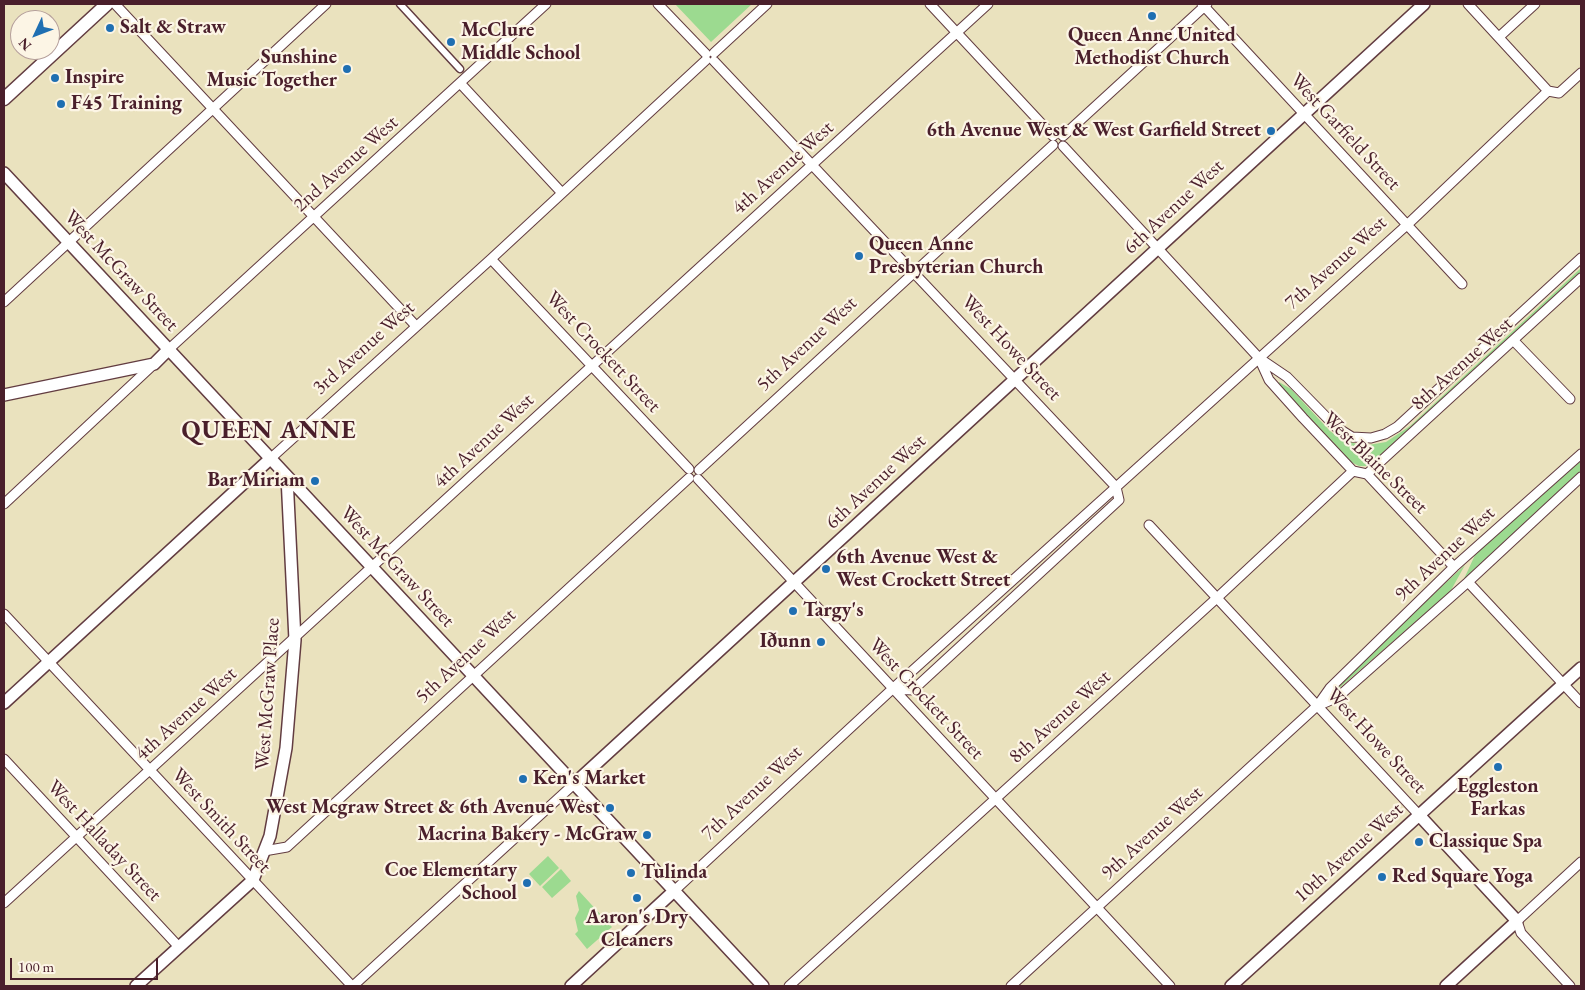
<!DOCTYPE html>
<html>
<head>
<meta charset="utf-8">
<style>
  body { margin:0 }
  #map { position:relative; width:1585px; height:990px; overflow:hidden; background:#eae2be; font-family:"EB Garamond",serif }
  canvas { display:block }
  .frame { position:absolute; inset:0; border:5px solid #4a1f2b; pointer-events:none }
  .north { position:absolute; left:10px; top:10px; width:50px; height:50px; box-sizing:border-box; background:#fcf5e5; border:1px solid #b59f9b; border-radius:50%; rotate:227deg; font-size:14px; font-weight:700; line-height:20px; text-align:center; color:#4a1f2b }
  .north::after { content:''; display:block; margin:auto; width:18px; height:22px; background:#1f6fb2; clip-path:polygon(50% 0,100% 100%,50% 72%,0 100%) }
  .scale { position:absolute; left:10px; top:958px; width:148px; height:22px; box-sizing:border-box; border:2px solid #4a1f2b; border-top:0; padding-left:6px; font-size:15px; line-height:18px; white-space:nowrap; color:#4a1f2b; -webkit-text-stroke:4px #fcf5e5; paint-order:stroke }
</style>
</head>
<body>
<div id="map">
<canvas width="1585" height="990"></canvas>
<div class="frame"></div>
<div class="north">N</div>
<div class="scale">100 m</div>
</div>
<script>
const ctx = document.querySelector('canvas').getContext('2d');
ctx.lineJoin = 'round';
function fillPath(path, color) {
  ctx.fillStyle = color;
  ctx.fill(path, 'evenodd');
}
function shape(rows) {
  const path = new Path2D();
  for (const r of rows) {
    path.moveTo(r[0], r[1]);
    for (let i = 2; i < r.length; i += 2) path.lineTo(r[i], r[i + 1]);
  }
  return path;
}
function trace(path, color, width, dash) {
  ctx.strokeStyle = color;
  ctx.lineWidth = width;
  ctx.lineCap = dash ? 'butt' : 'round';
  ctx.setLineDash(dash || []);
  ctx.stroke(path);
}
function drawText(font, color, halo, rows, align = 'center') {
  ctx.font = font + ' "EB Garamond",serif';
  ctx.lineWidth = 4.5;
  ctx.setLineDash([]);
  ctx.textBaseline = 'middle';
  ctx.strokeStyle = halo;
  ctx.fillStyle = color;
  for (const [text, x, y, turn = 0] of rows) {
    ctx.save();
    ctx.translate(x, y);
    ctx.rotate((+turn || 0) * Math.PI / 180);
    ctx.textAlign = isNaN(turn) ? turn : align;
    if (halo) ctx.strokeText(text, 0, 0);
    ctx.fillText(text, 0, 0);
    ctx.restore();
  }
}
fillPath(shape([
  [675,4,752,4,711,42],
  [1581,268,1581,273,1407,433,1367,466,1359,466,1349,461,1278,384,1279,382,1291,389,1330,431,1341,439,1363,446,1386,442,1410,426],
  [1581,458,1581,473,1463,581,1475,555],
  [1465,565,1450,592,1330,696,1344,677],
  [548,856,559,868,540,886,529,874],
  [561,869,571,881,552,898,542,887],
  [579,891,612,927,587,949,575,934,578,931,575,918,579,910,576,896]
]), '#9cda90');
const pedestrian = shape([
  [400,4,460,69]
]);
const minor = shape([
  [115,4,416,326],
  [658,4,706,54],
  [930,4,1053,136],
  [1202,4,1462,284],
  [1468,4,1548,91],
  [1499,37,1535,4],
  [714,53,767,4],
  [714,61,1116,487],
  [460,83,562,193],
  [1548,91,1559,93,1581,73],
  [1063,136,1207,4],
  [1063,146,1259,358,1287,377,1336,427,1352,437,1371,438,1385,434,1397,427,1581,258],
  [491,259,689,469],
  [4,302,326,4],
  [1514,341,1570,399],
  [168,350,546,4],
  [1259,358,1269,380,1303,418,1353,471,1367,474,1454,567],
  [270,459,491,259,706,60],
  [699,470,1053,145],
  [1367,474,1581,278],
  [698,479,1170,986],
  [4,504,154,364],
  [1149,525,1419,815],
  [1468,582,1581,703],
  [4,614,352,986],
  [893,689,913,690,1119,500,1116,487],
  [1318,705,1330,688,1454,567,1581,454],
  [4,759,179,947],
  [264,851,287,847,689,478],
  [674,891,901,681,1408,224,1548,91],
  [4,903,988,4],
  [353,986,574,784],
  [789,986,1218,597,1353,471],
  [1011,986,1317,706,1338,697,1468,582,1581,477],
  [1570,986,1521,933,1517,921,1581,862]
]);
const tertiary = shape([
  [4,173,763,986],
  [4,395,154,364,168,350],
  [4,703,270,459],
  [574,784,1424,4],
  [1419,815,1517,921,1446,986],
  [136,986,253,880,270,836,286,748,295,640,287,477],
  [571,986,674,891],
  [1231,986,1581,668]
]);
const secondary = shape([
  [4,99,107,4]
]);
trace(pedestrian, '#623c41', 9);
trace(minor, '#623c41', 11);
trace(tertiary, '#623c41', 14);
trace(secondary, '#623c41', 15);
trace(pedestrian, '#fff', 6);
trace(minor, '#fff', 9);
trace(tertiary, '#fff', 11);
trace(secondary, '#fff', 12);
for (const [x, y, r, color] of [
  [1152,16,5,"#1f6fb2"],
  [110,28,5,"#1f6fb2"],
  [451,42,5,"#1f6fb2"],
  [347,69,5,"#1f6fb2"],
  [55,78,5,"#1f6fb2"],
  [61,104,5,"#1f6fb2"],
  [1271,131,5,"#1f6fb2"],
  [859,256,5,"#1f6fb2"],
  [315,481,5,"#1f6fb2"],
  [826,569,5,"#1f6fb2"],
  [793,611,5,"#1f6fb2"],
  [821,642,5,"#1f6fb2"],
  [1498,767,5,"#1f6fb2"],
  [523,779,5,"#1f6fb2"],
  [610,808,5,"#1f6fb2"],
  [647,835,5,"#1f6fb2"],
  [1419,842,5,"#1f6fb2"],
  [631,873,5,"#1f6fb2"],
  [1382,877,5,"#1f6fb2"],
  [527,883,5,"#1f6fb2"],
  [637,898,5,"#1f6fb2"]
]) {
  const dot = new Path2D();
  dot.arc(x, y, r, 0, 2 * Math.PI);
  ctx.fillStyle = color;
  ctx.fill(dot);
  trace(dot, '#fcf5e5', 2);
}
drawText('bold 20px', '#4a1f2b', '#fcf5e5', [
  ["Salt & Straw",120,28],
  ["McClure",461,31],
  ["Middle School",461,54],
  ["Queen Anne United",1152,36,"center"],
  ["Methodist Church",1152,59,"center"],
  ["Sunshine",337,58,"right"],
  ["Music Together",337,81,"right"],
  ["Inspire",65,78],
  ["F45 Training",71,104],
  ["6th Avenue West & West Garfield Street",1261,131,"right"],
  ["Queen Anne",869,245],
  ["Presbyterian Church",869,268],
  ["Bar Miriam",305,481,"right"],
  ["6th Avenue West &",836,558],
  ["West Crockett Street",836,581],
  ["Targy's",803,611],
  ["Iðunn",811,642,"right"],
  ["Ken's Market",533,779],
  ["Eggleston",1498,787,"center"],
  ["Farkas",1498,810,"center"],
  ["West Mcgraw Street & 6th Avenue West",600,808,"right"],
  ["Macrina Bakery - McGraw",637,835,"right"],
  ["Classique Spa",1429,842],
  ["Coe Elementary",517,871,"right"],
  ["School",517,894,"right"],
  ["Tulinda",641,873],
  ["Red Square Yoga",1392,877],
  ["Aaron's Dry",637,918,"center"],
  ["Cleaners",637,941,"center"]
], 'left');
drawText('20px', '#4a1f2b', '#fcf5e5', [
  ["West Garfield Street",1345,132,47],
  ["2nd Avenue West",346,164,-42],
  ["4th Avenue West",783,168,-42],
  ["6th Avenue West",1174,207,-43],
  ["7th Avenue West",1336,263,-42],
  ["West McGraw Street",121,271,47],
  ["5th Avenue West",807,344,-43],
  ["3rd Avenue West",364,348,-42],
  ["West Howe Street",1011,348,47],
  ["West Crockett Street",603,352,47],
  ["8th Avenue West",1462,364,-42],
  ["4th Avenue West",484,441,-43],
  ["West Blaine Street",1375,463,44],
  ["6th Avenue West",876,482,-43],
  ["9th Avenue West",1445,554,-43],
  ["West McGraw Street",397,567,47],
  ["5th Avenue West",466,656,-43],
  ["West McGraw Place",268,694,-86],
  ["West Crockett Street",926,699,47],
  ["4th Avenue West",186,714,-42],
  ["8th Avenue West",1060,717,-42],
  ["West Howe Street",1376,741,47],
  ["7th Avenue West",752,793,-43],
  ["West Smith Street",221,821,47],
  ["9th Avenue West",1152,833,-42],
  ["West Halladay Street",104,841,47],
  ["10th Avenue West",1349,853,-42]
]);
ctx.letterSpacing = '1px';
drawText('bold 25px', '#4a1f2b', '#fcf5e5', [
  ["QUEEN ANNE",269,431]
]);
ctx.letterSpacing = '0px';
</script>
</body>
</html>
